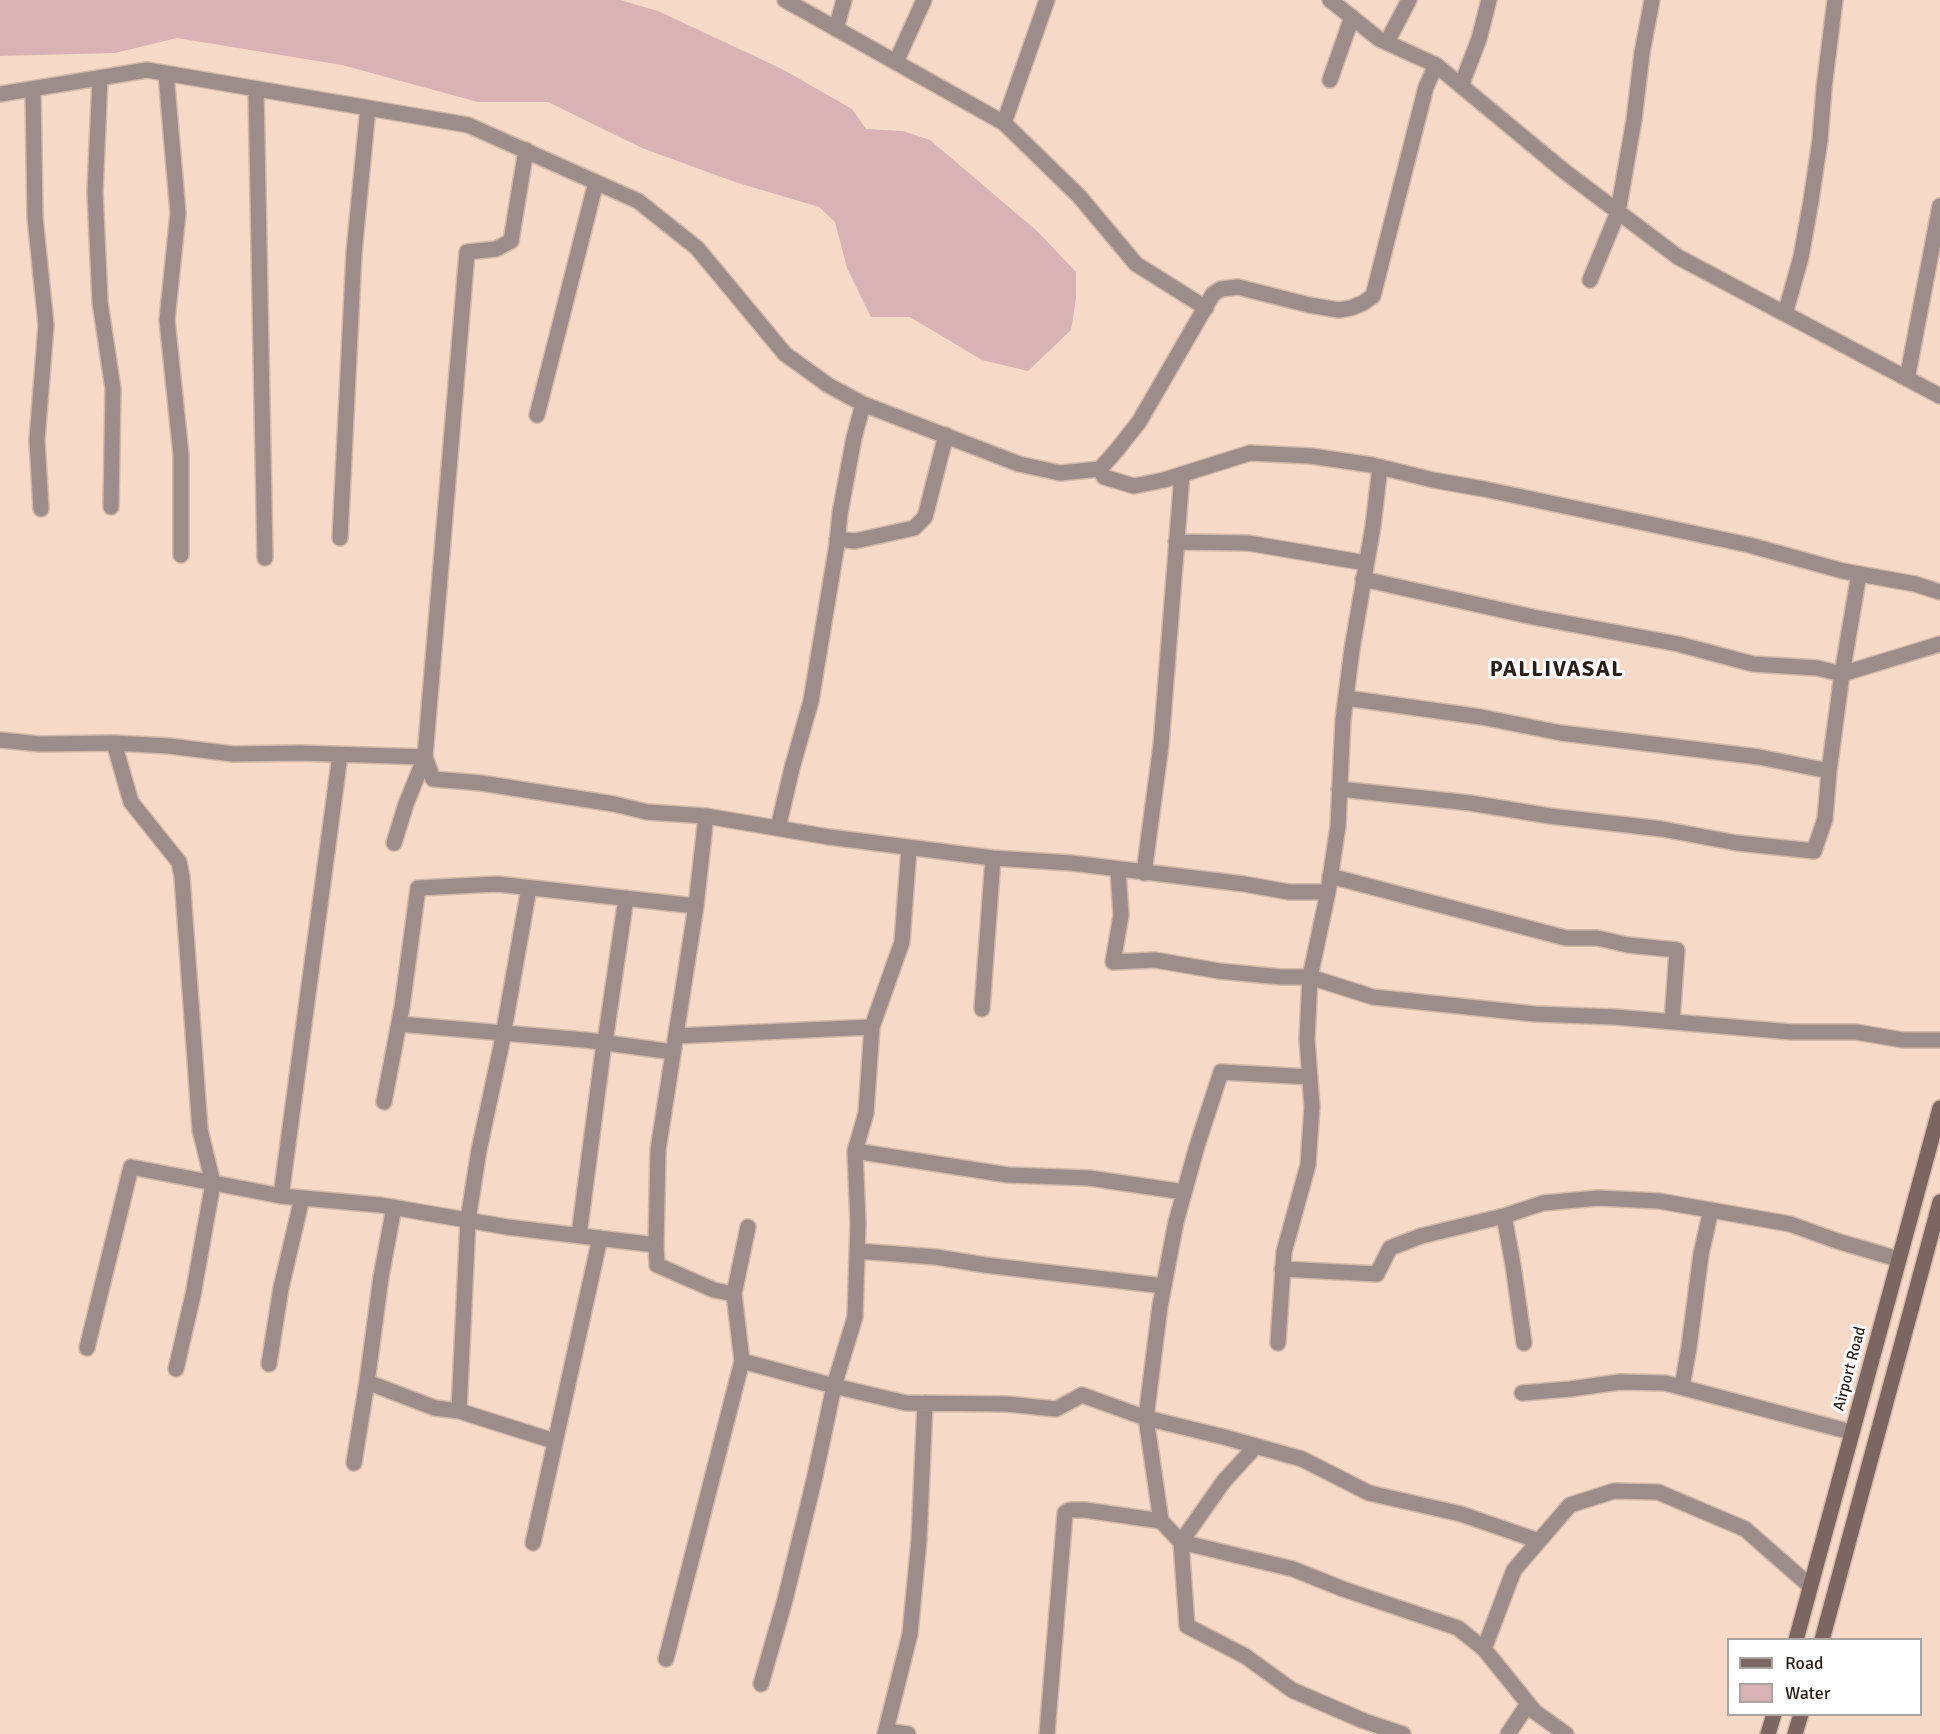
<!DOCTYPE html>
<html>
<head>
<meta charset="utf-8">
<style>
  body { margin:0 }
  #map { position:relative; width:1940px; height:1734px; overflow:hidden; background:#f7d9c7; font-family:Signika,sans-serif }
  canvas { display:block }
  .legend { position:absolute; left:1727px; top:1638px; width:195px; height:78px; box-sizing:border-box; background:#fff; border:2px solid #aaa5a3; margin:0; padding:8px 10px; list-style:none; font-size:18px; color:#2a1f18 }
  .legend li { display:flex; align-items:center; gap:12px; height:30px }
  .legend b { width:30px; border:2px solid #aaa5a3 }
</style>
</head>
<body>
<div id="map">
<canvas width="1940" height="1734"></canvas>
<ul class="legend">
<li><b style="height:8px;background:#7b6661"></b>Road</li>
<li><b style="height:16px;background:#d8b2b4"></b>Water</li>
</ul>
</div>
<script>
const ctx = document.querySelector('canvas').getContext('2d');
ctx.lineJoin = 'round';
function fillPath(path, color) {
  ctx.fillStyle = color;
  ctx.fill(path, 'evenodd');
}
function shape(rows) {
  const path = new Path2D();
  for (const r of rows) {
    path.moveTo(r[0], r[1]);
    for (let i = 2; i < r.length; i += 2) path.lineTo(r[i], r[i + 1]);
  }
  return path;
}
function trace(path, color, width, dash) {
  ctx.strokeStyle = color;
  ctx.lineWidth = width;
  ctx.lineCap = dash ? 'butt' : 'round';
  ctx.setLineDash(dash || []);
  ctx.stroke(path);
}
function drawText(font, color, halo, rows, align = 'center') {
  ctx.font = font + ' Signika,sans-serif';
  ctx.lineWidth = 6;
  ctx.setLineDash([]);
  ctx.textBaseline = 'middle';
  ctx.strokeStyle = halo;
  ctx.fillStyle = color;
  for (const [text, x, y, turn = 0] of rows) {
    ctx.save();
    ctx.translate(x, y);
    ctx.rotate((+turn || 0) * Math.PI / 180);
    ctx.textAlign = isNaN(turn) ? turn : align;
    if (halo) ctx.strokeText(text, 0, 0);
    ctx.fillText(text, 0, 0);
    ctx.restore();
  }
}
fillPath(shape([
  [0,0,620,0,658,11,782,69,852,109,866,129,903,131,930,140,1037,231,1076,272,1076,298,1071,330,1028,371,982,360,910,317,871,317,847,268,835,222,819,207,735,182,642,148,548,102,478,102,342,65,177,38,115,53,0,56]
]), '#d8b2b4');
const minor = shape([
  [785,0,1004,123,1079,196,1136,264,1206,308],
  [1330,0,1379,39,1436,65],
  [836,29,844,0],
  [1387,42,1409,0],
  [896,62,924,0],
  [166,74,178,213,167,320,181,455,181,555],
  [100,78,95,192,100,302,113,389,111,507],
  [1330,80,1352,17],
  [1461,86,1479,39,1489,0],
  [33,89,35,217,46,325,37,440,41,509],
  [256,89,265,558],
  [0,94,147,70,468,125,638,201,697,248,785,354,828,385,863,404,1019,464,1060,473,1100,469,1116,451,1139,422,1213,294,1221,289,1238,287,1309,305,1339,310,1351,308,1363,303,1373,296,1426,87,1436,65,1564,171,1678,257,1940,396],
  [1004,123,1047,0],
  [1590,280,1618,212,1634,120,1642,53,1652,0],
  [1785,314,1801,257,1811,201,1820,140,1824,88,1835,0],
  [1907,379,1940,206],
  [537,415,596,182],
  [1100,469,1104,477,1134,486,1164,480,1250,453,1311,456,1372,465,1433,480,1484,489,1749,545,1843,571,1915,584,1940,592],
  [340,538,354,253,368,108],
  [837,539,855,541,914,528,925,517,946,435],
  [1176,542,1248,543,1366,563],
  [1363,579,1533,617,1678,644,1753,664,1817,668,1842,674,1859,574],
  [0,740,40,744,114,743,169,746,233,754,300,753,425,757,433,779,481,783,614,804,647,812,706,816,829,837,993,858,1071,863,1244,884,1289,892,1328,892],
  [114,743,131,802,179,862,182,877,200,1130,213,1183,193,1295,176,1369],
  [1829,771,1842,674,1940,644],
  [1339,789,1470,803,1550,816,1662,829,1737,843,1814,851,1825,819,1829,771,1759,757,1561,733,1481,717,1346,698],
  [778,828,792,768,811,701,837,544,840,513,854,438,863,404],
  [394,843,406,804,425,757,467,252,496,249,511,241,526,150],
  [1118,870,1121,915,1113,962,1155,960,1219,971,1281,977,1310,977,1373,997,1535,1014,1615,1017,1792,1032,1856,1032,1903,1040,1940,1040],
  [1144,873,1161,745,1182,474],
  [1330,876,1566,938,1597,938,1628,945,1677,950,1672,1022],
  [696,906,706,816],
  [982,1009,993,858],
  [399,1024,585,1040,673,1052],
  [676,1036,872,1027],
  [1310,1077,1221,1072,1197,1146,1176,1222,1160,1306,1146,1418,1224,1437,1302,1459,1369,1493,1461,1514,1539,1541],
  [855,1151,1008,1175,1089,1178,1184,1192],
  [281,1196,340,755],
  [748,1227,734,1294,742,1361,834,1386,906,1403,1007,1404,1056,1409,1082,1395,1146,1418,1161,1521,1181,1542,1187,1626,1245,1656,1292,1690,1364,1721,1403,1734],
  [579,1235,604,1043,605,1042,626,898],
  [656,1245,657,1265,714,1290,734,1294],
  [857,1251,936,1257,985,1265,1164,1286],
  [1282,1269,1377,1274,1390,1248,1421,1236,1504,1216],
  [1278,1343,1284,1252,1308,1165,1312,1107,1307,1039,1310,977,1328,892,1338,826,1343,720,1352,649,1373,526,1380,467],
  [1524,1343,1513,1265,1504,1216,1543,1203,1598,1198,1659,1201,1790,1224,1837,1241,1898,1259],
  [87,1348,131,1167,281,1196,380,1205,507,1227,656,1245,658,1150,696,906,497,884,418,888,402,1007,384,1102],
  [269,1364,281,1288,302,1198],
  [367,1382,435,1408,459,1411,554,1441],
  [1682,1387,1689,1347,1701,1254,1711,1210],
  [1522,1393,1570,1389,1620,1382,1665,1383,1851,1432],
  [459,1411,468,1220,479,1150,501,1047,529,888],
  [1256,1446,1224,1481,1181,1542,1293,1569,1343,1589,1458,1628,1484,1649],
  [354,1463,367,1382,381,1277,394,1207],
  [533,1543,600,1238],
  [666,1659,742,1361],
  [761,1684,785,1600,815,1476,834,1386,855,1317,858,1223,855,1151,866,1113,872,1027,902,942,909,848],
  [886,1731,908,1734],
  [885,1734,910,1634,919,1540,925,1403],
  [1047,1734,1065,1513,1070,1510,1085,1510,1161,1521],
  [1508,1734,1528,1704],
  [1566,1734,1535,1712,1484,1649,1514,1570,1570,1505,1614,1491,1658,1492,1745,1529,1810,1586]
]);
const secondary = shape([
  [1796,1640,1940,1108],
  [1822,1640,1940,1202],
  [1768,1734,1774,1714],
  [1795,1734,1801,1714]
]);
trace(minor, '#d2b8a8', 18);
trace(secondary, '#d2b8a8', 18);
trace(minor, '#9c8d8a', 15);
trace(secondary, '#7b6661', 15);
drawText('16px', '#2a1f18', '#fff', [
  ["Airport Road",1850,1369,-75]
]);
ctx.letterSpacing = '1.5px';
drawText('bold 22px', '#2a1f18', '#fff', [
  ["PALLIVASAL",1557,670]
]);
ctx.letterSpacing = '0px';
</script>
</body>
</html>
